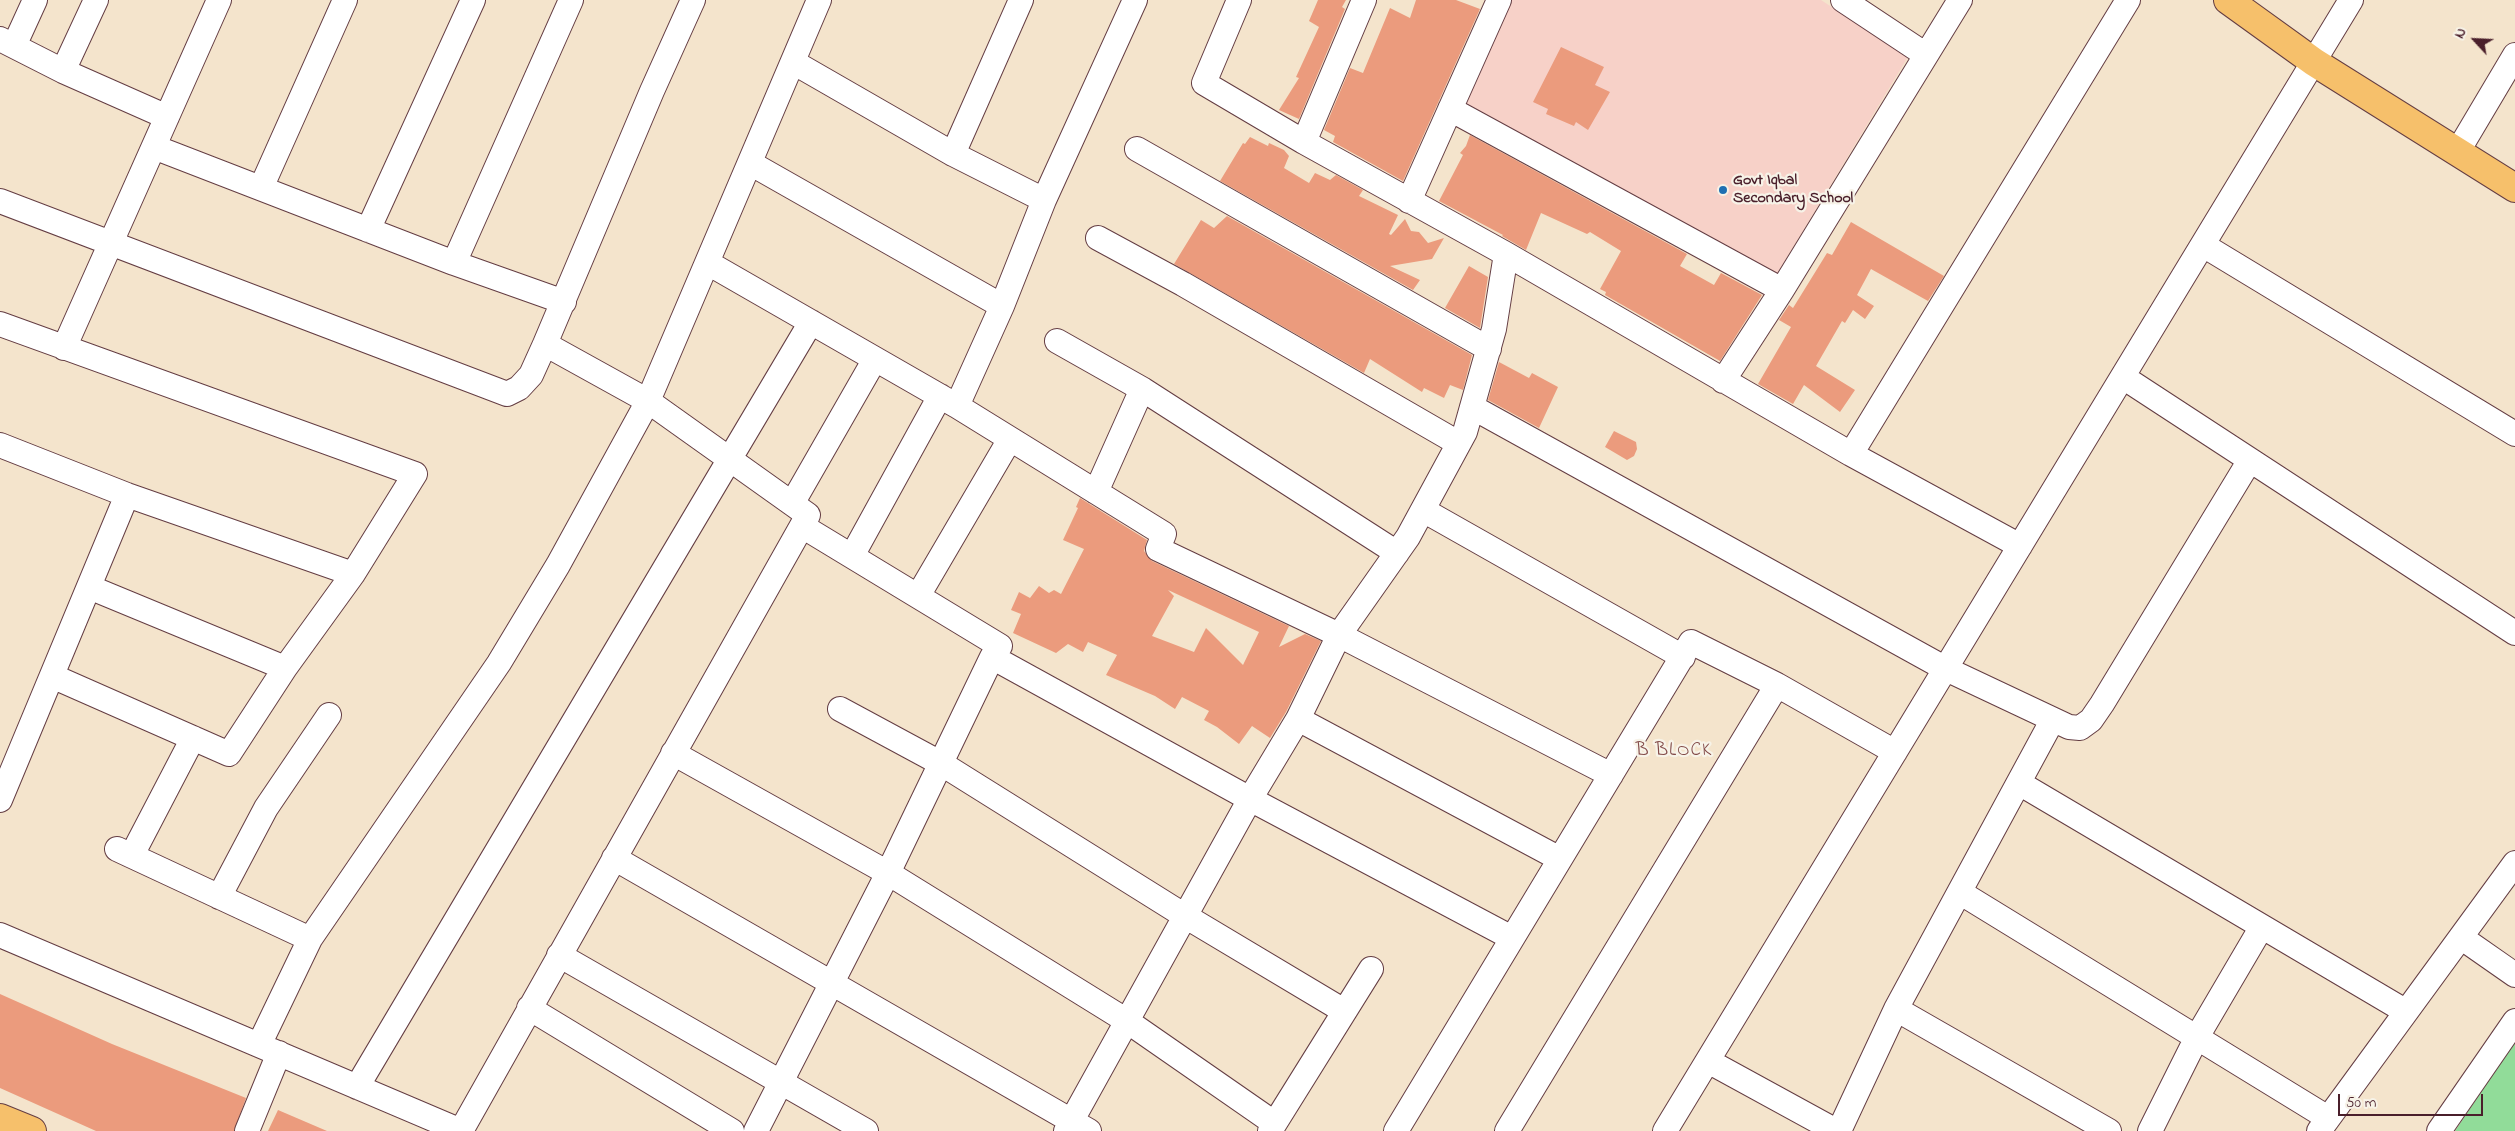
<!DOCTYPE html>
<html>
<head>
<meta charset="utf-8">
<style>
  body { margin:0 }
  #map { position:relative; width:2515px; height:1131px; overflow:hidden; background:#f4e4cc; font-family:"Indie Flower",sans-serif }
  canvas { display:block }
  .north { position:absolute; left:2450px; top:15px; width:50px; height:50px; -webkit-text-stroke:4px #f7f3e8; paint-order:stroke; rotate:295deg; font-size:14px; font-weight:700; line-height:20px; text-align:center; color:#4a1f2b }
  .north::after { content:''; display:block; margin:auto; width:18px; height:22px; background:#4a1f2b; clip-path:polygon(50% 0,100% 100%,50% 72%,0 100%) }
  .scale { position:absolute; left:2338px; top:1094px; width:145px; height:22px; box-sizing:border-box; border:2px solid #4a1f2b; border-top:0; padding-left:6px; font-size:15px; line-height:18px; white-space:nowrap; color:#4a1f2b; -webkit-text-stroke:4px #f7f3e8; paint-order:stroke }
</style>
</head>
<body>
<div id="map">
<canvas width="2515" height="1131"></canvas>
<div class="north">N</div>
<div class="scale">50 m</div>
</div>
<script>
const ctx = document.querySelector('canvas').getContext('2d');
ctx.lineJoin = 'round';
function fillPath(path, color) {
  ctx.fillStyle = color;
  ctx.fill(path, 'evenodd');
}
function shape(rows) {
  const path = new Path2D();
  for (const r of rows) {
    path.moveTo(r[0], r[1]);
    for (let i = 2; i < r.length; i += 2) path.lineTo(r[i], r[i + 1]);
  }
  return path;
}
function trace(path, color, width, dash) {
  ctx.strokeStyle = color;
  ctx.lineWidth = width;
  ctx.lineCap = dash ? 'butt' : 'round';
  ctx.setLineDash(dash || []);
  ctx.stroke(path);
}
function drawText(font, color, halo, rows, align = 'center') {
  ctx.font = font + ' "Indie Flower",sans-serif';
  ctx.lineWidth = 4.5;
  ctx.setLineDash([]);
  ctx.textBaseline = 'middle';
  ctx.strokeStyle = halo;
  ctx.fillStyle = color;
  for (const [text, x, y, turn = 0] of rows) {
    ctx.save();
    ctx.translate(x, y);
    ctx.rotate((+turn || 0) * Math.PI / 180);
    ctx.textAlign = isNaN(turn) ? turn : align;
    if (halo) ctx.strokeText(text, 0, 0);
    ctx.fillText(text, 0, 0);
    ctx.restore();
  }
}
fillPath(shape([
  [1509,0,1821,0,1908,57,1775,277,1462,104]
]), '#f7d1c8');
fillPath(shape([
  [2515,1041,2515,1131,2455,1131]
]), '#91dc99');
fillPath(shape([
  [1318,0,1346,0,1342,7,1345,9,1299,119,1279,110,1299,78,1296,77,1319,27,1309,21],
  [1416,0,1456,0,1480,9,1403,181,1333,142,1335,136,1324,130,1350,68,1363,73,1390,8,1410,18],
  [1561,47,1604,67,1595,85,1610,92,1588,130,1576,122,1574,126,1546,114,1548,109,1533,102],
  [1470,135,1687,254,1680,266,1714,285,1721,273,1762,295,1720,361,1605,295,1606,292,1600,289,1621,251,1590,232,1587,234,1541,213,1526,250,1502,236,1503,235,1439,201,1463,155,1460,153,1466,146],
  [1250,137,1268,146,1269,143,1284,150,1289,156,1284,168,1309,183,1315,173,1330,180,1336,175,1363,190,1359,196,1398,215,1389,234,1391,235,1405,219,1411,231,1419,232,1428,243,1444,238,1432,259,1390,266,1420,280,1413,290,1220,181,1243,143,1245,144],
  [1227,216,1472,355,1463,390,1450,385,1444,398,1424,388,1422,392,1370,359,1364,373,1174,264,1201,220,1214,228],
  [1851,222,1944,276,1928,301,1871,269,1857,295,1874,306,1865,319,1853,310,1845,323,1842,321,1816,366,1855,390,1840,412,1804,385,1793,404,1758,384,1791,327,1779,320,1789,305,1793,308,1827,253,1832,255],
  [1469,266,1488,277,1480,328,1445,308],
  [1499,362,1529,378,1532,373,1558,387,1539,428,1488,400],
  [1614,431,1636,442,1637,449,1634,456,1627,460,1605,447],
  [1080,498,1147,540,1144,551,1152,561,1289,626,1279,647,1305,634,1321,641,1286,712,1270,738,1252,726,1239,744,1217,727,1204,720,1209,711,1182,697,1175,709,1155,696,1106,675,1117,655,1088,642,1083,652,1068,644,1056,653,1013,633,1021,614,1011,610,1019,592,1030,598,1039,586,1049,593,1054,590,1061,594,1084,549,1063,540,1078,508,1076,507],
  [1168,590,1259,632,1243,665,1206,628,1194,652,1152,636,1174,596],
  [0,994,112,1044,246,1098,234,1131,96,1131,0,1088],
  [278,1110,327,1131,268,1131]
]), '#eb9b7d');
const minor = shape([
  [1239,0,1204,83,1304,142,1506,254,1851,454,2020,546],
  [1843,0,1926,55],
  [0,39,63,71,167,117],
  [14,46,35,0],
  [793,62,953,154,1044,200],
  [63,71,96,0],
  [1450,109,1782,290],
  [1304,142,1364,0],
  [154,147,454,263,564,302],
  [1137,149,1489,349],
  [2458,151,2515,55],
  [953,154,1021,0],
  [750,163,1002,306],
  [261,188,345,0],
  [0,201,507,394,519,388,531,375,545,344,652,91,693,0],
  [1409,201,1499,0],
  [368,230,473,0],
  [1098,238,1183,284,1458,443],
  [2203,245,2515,434],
  [454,263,571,0],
  [708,263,957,406,1164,534,1158,549,1339,635,1611,775],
  [0,324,415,474,353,574,285,668,229,754,52,676],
  [1057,341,1142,389],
  [64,348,219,0],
  [2123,377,2515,633],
  [1723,381,1782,290,1960,0],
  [957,406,1002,306,1044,200,1135,0],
  [1472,407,1946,669,2069,727,2080,728,2091,720,2102,704,2250,460],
  [0,445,127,495,353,574],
  [1851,454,2128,0],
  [1096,492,1142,389,1397,553],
  [793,502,875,359],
  [1423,510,1683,657],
  [802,526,1000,646,992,657,1250,799,1512,938],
  [852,556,940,396],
  [89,587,285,668],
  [918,596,1010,439],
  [840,709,942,764,1185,916,1344,1011],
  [1298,719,1560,859],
  [673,753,888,873,1127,1021,1274,1123],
  [2019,783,2405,1011],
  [0,800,127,495],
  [117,849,310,939],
  [132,855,193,738],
  [614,858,1089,1131],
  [1961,893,2328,1118],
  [219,897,266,808,329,715],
  [0,935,461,1131],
  [2462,938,2515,975],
  [559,955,866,1131],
  [529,1008,732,1131],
  [1896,1009,2109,1131],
  [259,1045,310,939,499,663,558,565,648,401,819,0],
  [1708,1061,1836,1131],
  [357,1087,811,322],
  [247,1131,279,1053],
  [461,1131,808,515,648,401,545,344],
  [756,1131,888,873,992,657],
  [1066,1131,1250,799,1298,719,1339,635,1408,537,1465,432,1494,329,1506,254],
  [1270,1131,1371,969],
  [1396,1131,1691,642,1777,685,1895,752],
  [1507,1131,1777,685],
  [1665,1131,2351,0],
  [1839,1131,1896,1009,2052,721],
  [2150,1131,2197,1037,2261,928],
  [2319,1131,2515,863],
  [2439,1131,2515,1021]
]);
const major = shape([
  [2228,0,2314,62,2515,188],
  [0,1118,32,1131]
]);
trace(minor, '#643d43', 26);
trace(major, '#643d43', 30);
trace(minor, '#fff', 24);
trace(major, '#f6c06b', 28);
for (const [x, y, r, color] of [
  [1723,190,5,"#1f6fb2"]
]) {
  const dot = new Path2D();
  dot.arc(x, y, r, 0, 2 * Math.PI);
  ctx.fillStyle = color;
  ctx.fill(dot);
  trace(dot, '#f7f3e8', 2);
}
drawText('bold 16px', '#4a1f2b', '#f7f3e8', [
  ["Govt Iqbal",1733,181],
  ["Secondary School",1733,199]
], 'left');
ctx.letterSpacing = '1px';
drawText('19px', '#824a48', '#f7f3e8', [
  ["B BLOCK",1674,752]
]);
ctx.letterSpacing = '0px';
</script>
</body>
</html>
